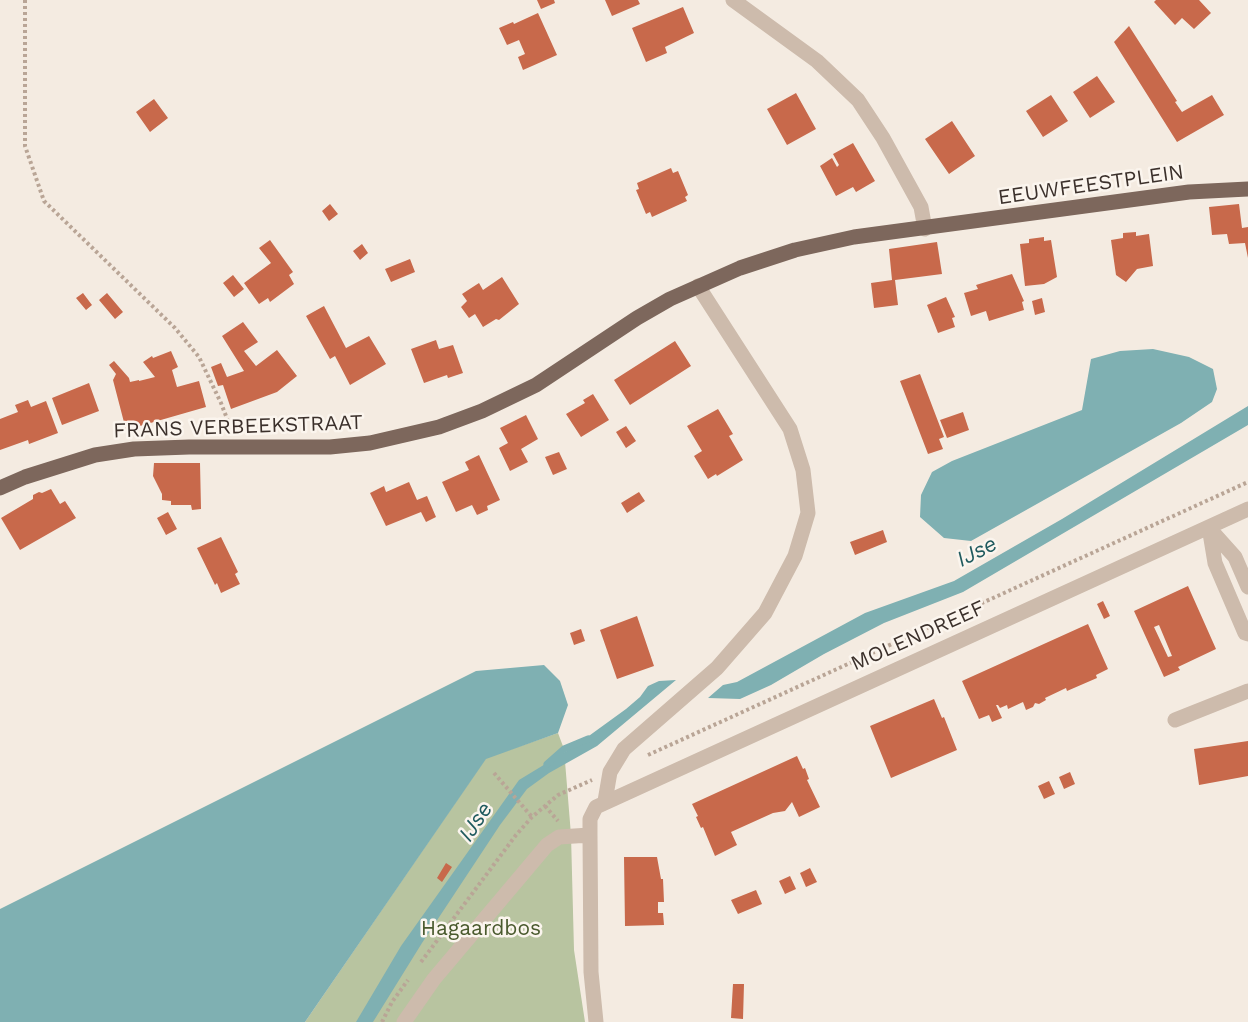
<!DOCTYPE html>
<html>
<head>
<meta charset="utf-8">
<style>
  body { margin:0 }
  canvas { display:block; background:#f4ebe1 }
</style>
</head>
<body>
<canvas width="1248" height="1022"></canvas>
<script>
const ctx = document.querySelector('canvas').getContext('2d');
ctx.lineJoin = 'round';
function fillPath(path, color) {
  ctx.fillStyle = color;
  ctx.fill(path, 'evenodd');
}
function shape(rows) {
  const path = new Path2D();
  for (const r of rows) {
    path.moveTo(r[0], r[1]);
    for (let i = 2; i < r.length; i += 2) path.lineTo(r[i], r[i + 1]);
  }
  return path;
}
function trace(path, color, width, dash) {
  ctx.strokeStyle = color;
  ctx.lineWidth = width;
  ctx.lineCap = dash ? 'butt' : 'round';
  ctx.setLineDash(dash || []);
  ctx.stroke(path);
}
function drawText(font, color, halo, rows, align = 'center') {
  ctx.font = font + ' "Work Sans",sans-serif';
  ctx.lineWidth = 5;
  ctx.setLineDash([]);
  ctx.textBaseline = 'middle';
  ctx.strokeStyle = halo;
  ctx.fillStyle = color;
  for (const [text, x, y, turn = 0] of rows) {
    ctx.save();
    ctx.translate(x, y);
    ctx.rotate((+turn || 0) * Math.PI / 180);
    ctx.textAlign = isNaN(turn) ? turn : align;
    if (halo) ctx.strokeText(text, 0, 0);
    ctx.fillText(text, 0, 0);
    ctx.restore();
  }
}
fillPath(shape([
  [558,733,564,749,571,835,574,950,585,1022,305,1022,486,758]
]), '#b8c4a0');
fillPath(shape([
  [1153,349,1189,357,1213,369,1217,389,1212,402,1181,423,971,541,944,538,920,517,921,495,932,472,952,461,1082,410,1091,359,1120,351],
  [1248,406,1248,425,963,592,884,623,824,654,771,685,740,699,708,698,723,685,737,682,865,613,954,581,1062,519],
  [544,665,560,681,568,705,558,733,486,759,305,1022,0,1022,0,909,476,671],
  [676,680,597,746,549,773,527,789,500,825,422,943,373,1022,356,1022,401,946,519,780,575,746,626,709,640,697,648,686,659,681]
]), '#7fb0b2');
trace(shape([
  [547,764,564,749,588,739]
]), '#7fb0b2', 7);
fillPath(shape([
  [537,0,554,0,555,3,541,9],
  [605,0,638,0,640,4,612,16],
  [1156,0,1199,0,1211,13,1194,29,1182,18,1175,25,1154,2],
  [683,7,694,33,665,47,667,53,646,62,632,28],
  [538,13,557,55,523,70,518,57,525,54,519,40,507,45,499,28,513,22,514,24],
  [1129,26,1177,101,1175,102,1182,112,1212,95,1224,115,1177,142,1114,42],
  [1097,76,1115,102,1090,118,1073,92],
  [796,93,816,129,787,145,767,109],
  [1051,95,1068,121,1043,137,1026,111],
  [154,99,168,118,150,132,136,112],
  [952,121,975,156,949,174,925,139],
  [853,143,875,181,856,192,853,187,836,196,820,166,832,158,837,167,839,165,833,154],
  [671,168,673,173,678,171,688,195,685,197,687,201,652,217,650,212,646,214,636,190,639,189,637,183],
  [330,204,338,214,329,221,322,211],
  [1239,204,1242,228,1248,227,1248,258,1245,243,1229,244,1227,234,1212,235,1209,207],
  [1136,232,1136,236,1149,234,1153,266,1137,269,1126,282,1116,275,1111,240,1123,238,1123,233],
  [1044,237,1044,241,1051,240,1057,277,1044,284,1025,286,1020,244,1029,243,1029,239],
  [270,240,293,272,289,275,294,284,270,302,268,298,259,304,244,283,271,263,259,248],
  [937,242,942,274,895,280,898,305,874,308,871,283,892,280,889,249],
  [362,244,368,253,360,260,353,251],
  [410,259,415,272,391,282,385,269],
  [1012,274,1024,301,1022,302,1024,310,989,321,986,311,971,316,964,293,978,289,976,285],
  [233,275,244,289,234,297,223,283],
  [502,277,519,304,499,320,496,319,483,327,475,314,469,318,461,307,467,301,462,294,479,283,483,290],
  [83,293,92,305,86,310,76,298],
  [107,293,123,312,115,319,99,300],
  [946,297,955,317,952,318,955,327,938,333,927,305],
  [1042,298,1045,312,1035,315,1032,301],
  [324,306,346,348,369,336,386,364,350,385,335,356,330,359,306,316],
  [243,322,258,342,244,351,256,366,277,350,297,376,277,392,231,409,223,385,218,386,211,367,221,363,227,377,244,371,222,336],
  [436,340,439,349,453,345,463,373,448,378,447,375,424,383,411,349],
  [675,341,691,366,630,405,614,380],
  [171,351,178,367,172,370,177,387,199,381,206,407,126,430,113,380,116,374,109,365,114,361,129,378,130,382,139,380,139,381,155,377,143,362,152,356,153,358],
  [920,374,944,437,939,439,943,449,928,454,900,381],
  [89,383,99,411,62,425,52,398],
  [593,394,609,420,581,437,566,414,585,403,583,400],
  [28,400,31,407,46,401,58,433,29,444,28,440,0,450,0,419,18,412,15,405],
  [718,409,733,434,729,436,743,460,717,476,716,474,708,479,694,456,702,451,687,426],
  [963,412,969,430,947,438,940,420],
  [526,415,538,439,521,449,528,462,510,471,499,448,508,443,500,428],
  [626,426,636,441,626,448,616,432],
  [559,452,567,469,553,475,545,457],
  [479,455,500,500,487,506,488,510,477,515,472,505,456,512,442,482,469,470,465,462],
  [154,463,200,463,201,509,192,510,191,505,171,505,171,501,162,500,162,494,153,476],
  [409,482,417,500,427,496,436,517,426,522,421,512,386,526,370,493,384,486,386,492],
  [51,489,60,504,65,501,76,518,20,550,1,518,33,499,33,495,39,492,42,493],
  [639,492,645,501,627,513,621,503],
  [168,512,177,529,166,535,157,518],
  [883,530,887,542,855,555,850,542],
  [221,537,238,572,235,574,240,584,221,593,217,583,215,585,197,548],
  [1188,586,1216,649,1178,667,1180,670,1164,677,1134,611],
  [1159,625,1172,656,1168,657,1154,627],
  [1103,601,1110,616,1104,619,1097,604],
  [637,616,654,666,617,679,600,630],
  [1088,624,1108,669,1096,675,1097,678,1067,691,1066,688,1045,698,1046,700,1039,704,1035,703,1033,707,1026,710,1023,702,1008,709,1007,705,1000,708,998,705,996,705,1002,718,992,722,989,715,979,719,962,681],
  [581,629,585,641,574,645,570,633],
  [934,699,942,718,944,717,957,750,891,778,870,726],
  [1248,741,1248,776,1199,785,1194,749],
  [797,756,803,769,805,768,809,779,807,780,820,807,799,817,792,802,785,811,773,813,731,832,737,845,715,856,703,827,701,828,696,817,698,816,692,804],
  [1070,772,1075,784,1064,789,1059,777],
  [1049,781,1055,794,1044,799,1038,786],
  [624,857,657,857,661,879,663,879,664,902,658,902,658,913,663,913,664,925,625,926],
  [446,863,452,867,442,882,437,878],
  [810,868,817,882,806,887,800,873],
  [790,876,796,889,785,894,779,881],
  [756,890,762,904,738,914,731,900],
  [733,984,744,984,743,1019,731,1018]
]), '#c8694b');
trace(shape([
  [25,0,25,146,44,201,175,328,199,357,221,403,231,429],
  [648,755,1248,482],
  [494,773,532,817],
  [545,806,558,821],
  [421,962,516,835,532,817,558,795,592,780],
  [382,1022,392,1002,408,980]
]), '#b9a596', 4, [3, 3]);
trace(shape([
  [733,0,817,61,858,100,883,138,921,207,925,229],
  [1209,527,1215,563,1245,633,1248,634],
  [1209,528,1235,557,1248,587],
  [1175,720,1248,691],
  [605,801,610,772,624,749,717,668,765,613,795,556,808,513,803,470,790,429,698,286],
  [404,1022,434,979,547,845,559,837,590,835],
  [596,1022,591,972,590,835,590,819,596,807,1248,509]
]), '#cdbbac', 15);
trace(shape([
  [0,488,25,477,95,455,134,449,189,447,330,447,370,443,439,427,482,411,536,385,637,318,670,299,740,268,795,250,854,237,1189,192,1248,189]
]), '#7d675c', 15);
drawText('21px', '#3b302b', '#fbf5ee', [
  ["EEUWFEESTPLEIN",1091,185,-8],
  ["FRANS VERBEEKSTRAAT",238,427,-2],
  ["MOLENDREEF",918,636,-24]
]);
drawText('21px', '#4a5a2e', '#fbf5ee', [
  ["Hagaardbos",481,929]
]);
drawText('italic 22px', '#1f5a5e', '#fbf5ee', [
  ["IJse",977,552,-27],
  ["IJse",476,822,-56]
]);
</script>
</body>
</html>
